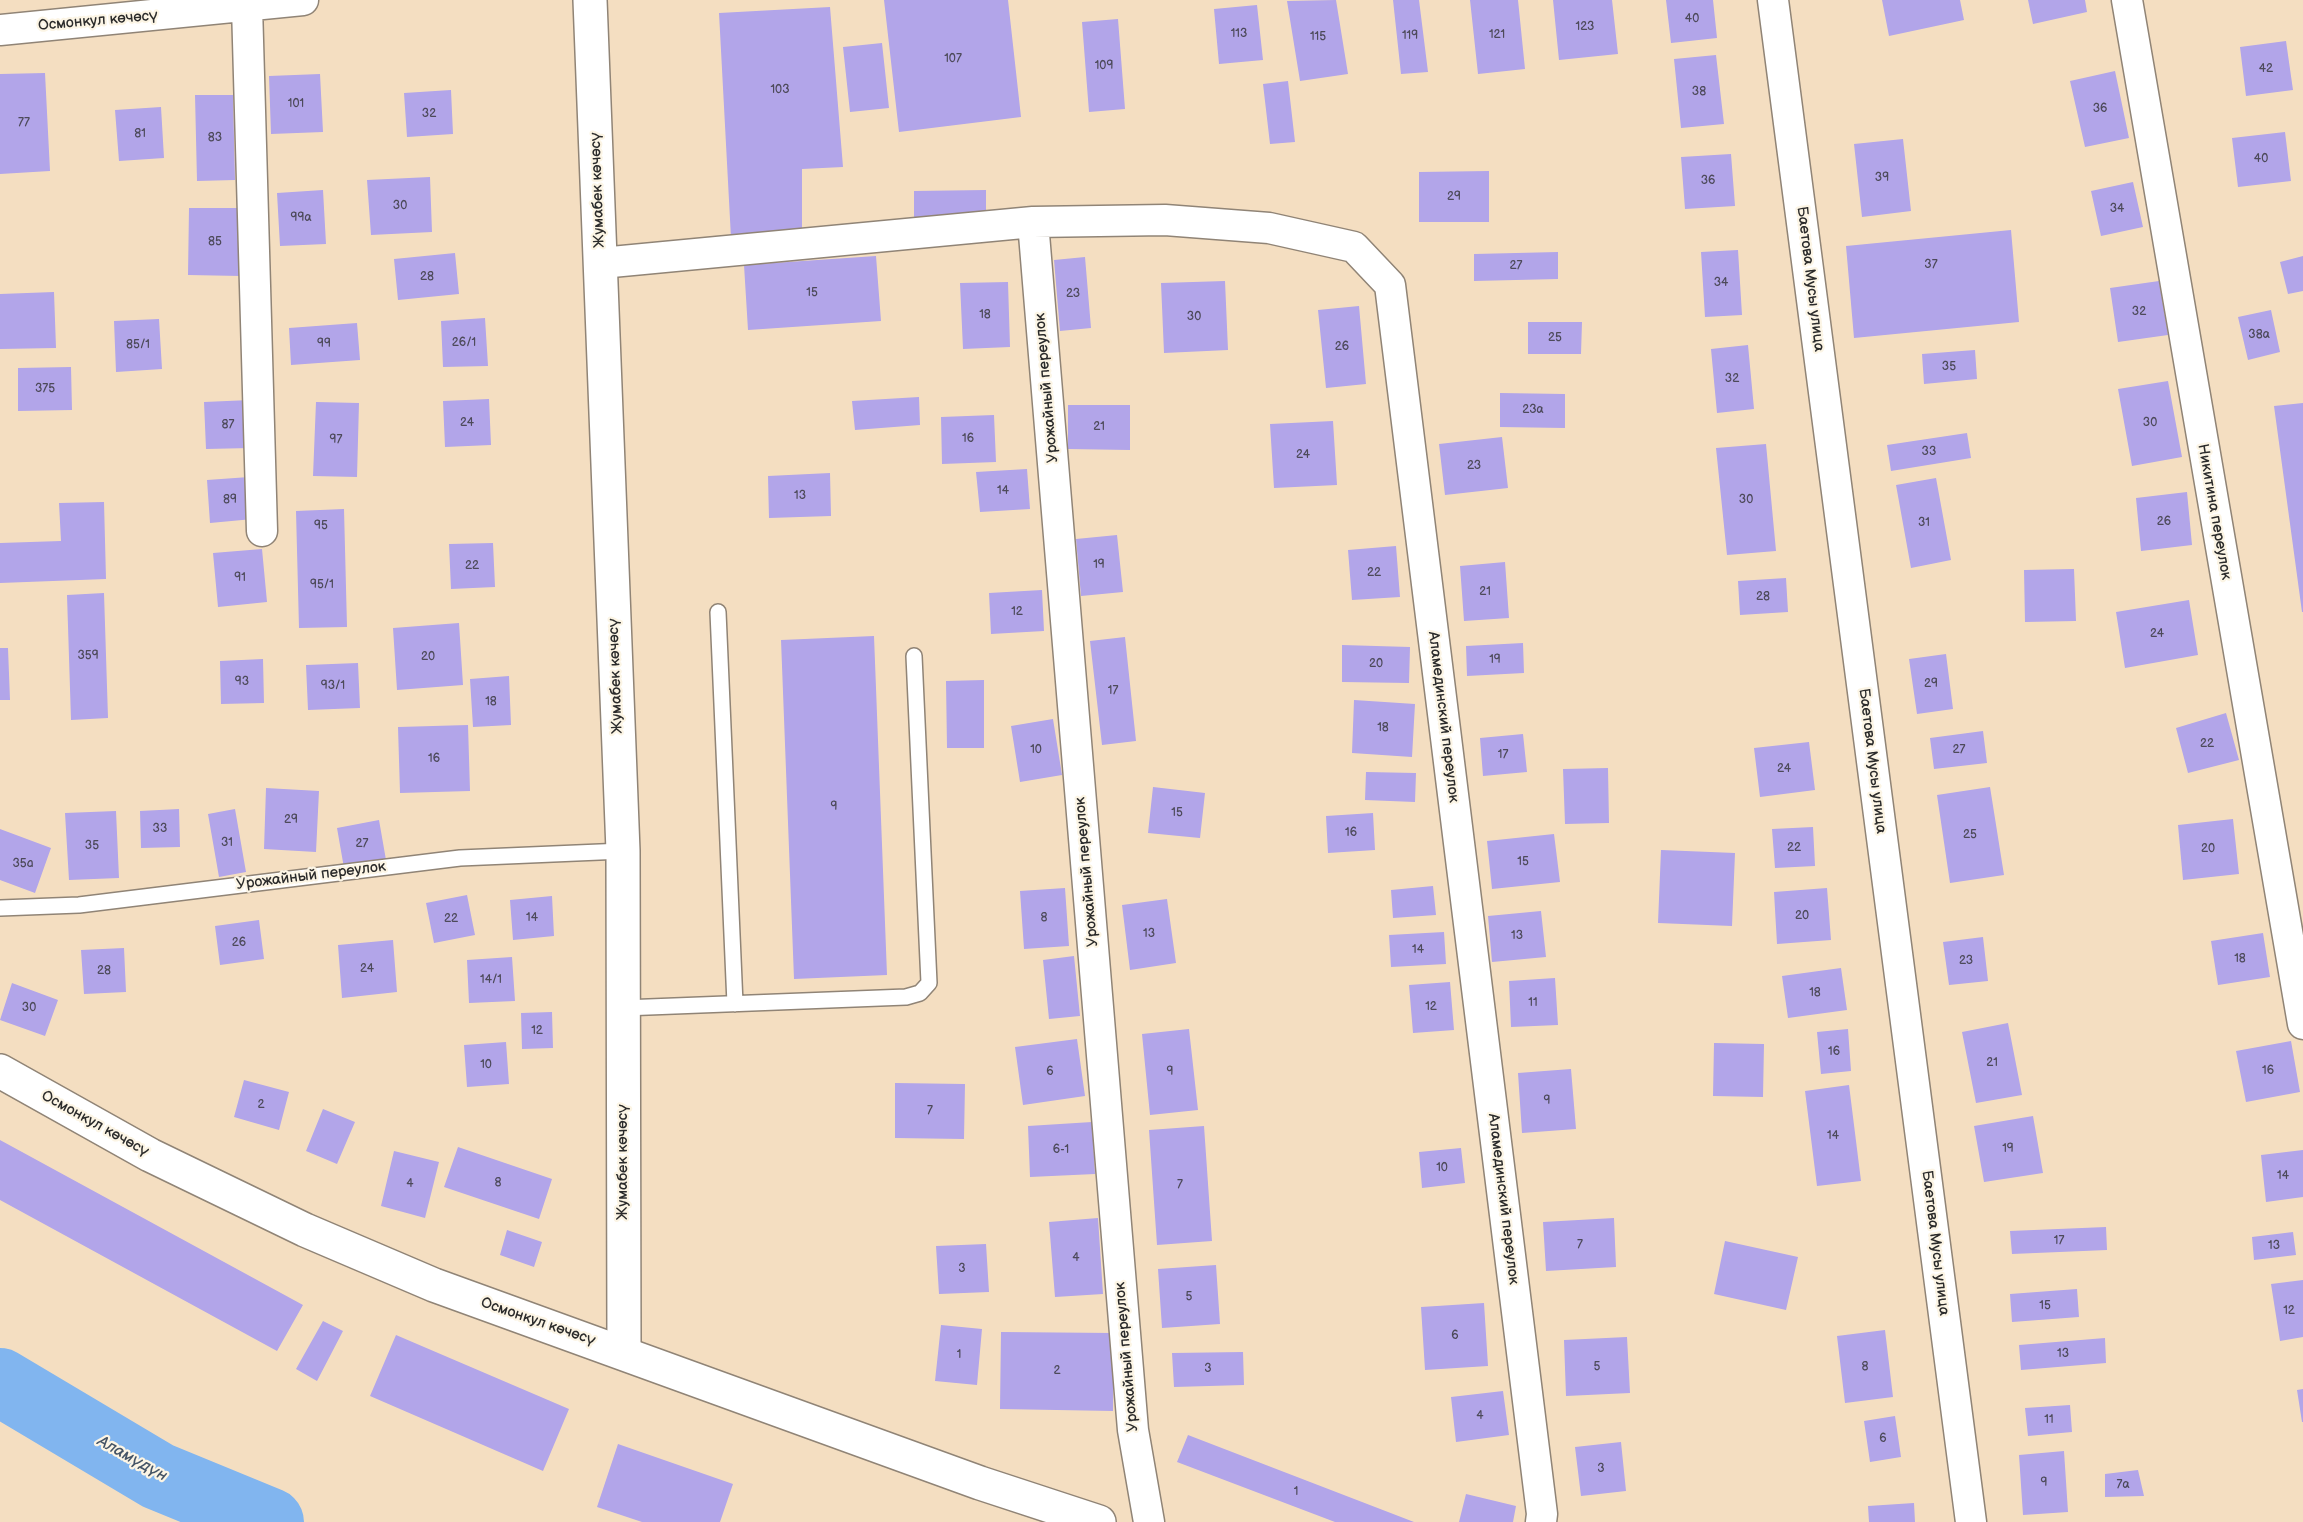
<!DOCTYPE html>
<html>
<head>
<meta charset="utf-8">
<style>
  body { margin:0 }
  canvas { display:block; background:#f4dec1 }
</style>
</head>
<body>
<canvas width="2303" height="1522"></canvas>
<script>
const ctx = document.querySelector('canvas').getContext('2d');
ctx.lineJoin = 'round';
function shape(rows) {
  const path = new Path2D();
  for (const r of rows) {
    path.moveTo(r[0], r[1]);
    for (let i = 2; i < r.length; i += 2) path.lineTo(r[i], r[i + 1]);
  }
  return path;
}
function trace(path, color, width, dash) {
  ctx.strokeStyle = color;
  ctx.lineWidth = width;
  ctx.lineCap = dash ? 'butt' : 'round';
  ctx.setLineDash(dash || []);
  ctx.stroke(path);
}
function fillPath(path, color) {
  ctx.fillStyle = color;
  ctx.fill(path, 'evenodd');
}
function drawText(font, color, halo, rows, align = 'center') {
  ctx.font = font + ' "Balsamiq Sans",sans-serif';
  ctx.lineWidth = 4.5;
  ctx.setLineDash([]);
  ctx.textBaseline = 'middle';
  ctx.strokeStyle = halo;
  ctx.fillStyle = color;
  for (const [text, x, y, turn = 0] of rows) {
    ctx.save();
    ctx.translate(x, y);
    ctx.rotate((+turn || 0) * Math.PI / 180);
    ctx.textAlign = isNaN(turn) ? turn : align;
    if (halo) ctx.strokeText(text, 0, 0);
    ctx.fillText(text, 0, 0);
    ctx.restore();
  }
}
trace(shape([
  [0,1382,158,1476,270,1522]
]), '#81b5ef', 68);
fillPath(shape([
  [884,0,1008,0,1021,117,899,132],
  [1336,0,1348,74,1300,81,1287,1],
  [1393,0,1419,0,1428,72,1401,74],
  [1470,0,1518,0,1525,69,1478,74],
  [1553,0,1612,0,1618,54,1559,60],
  [1666,0,1713,0,1717,38,1671,43],
  [1882,0,1960,0,1964,20,1889,36],
  [2028,0,2085,0,2087,12,2033,24],
  [1257,5,1263,60,1219,64,1214,9],
  [830,7,843,167,802,169,802,233,731,238,719,13],
  [1118,19,1125,109,1089,112,1082,22],
  [2286,41,2293,90,2246,96,2240,47],
  [882,43,889,108,850,112,843,47],
  [1716,55,1724,124,1681,128,1674,59],
  [2115,71,2129,138,2085,147,2070,81],
  [45,73,50,171,0,174,0,74],
  [320,74,323,132,271,134,269,76],
  [1288,81,1295,142,1270,144,1263,84],
  [451,90,453,134,407,137,404,93],
  [195,95,233,95,235,180,197,181],
  [161,107,164,158,119,161,115,110],
  [2285,132,2291,181,2238,187,2232,138],
  [1903,139,1911,211,1862,217,1854,144],
  [1731,154,1735,206,1685,209,1681,157],
  [1489,171,1489,222,1419,222,1419,172],
  [430,177,432,232,371,235,367,180],
  [2133,182,2143,227,2101,236,2091,191],
  [323,190,326,244,280,246,277,193],
  [986,190,986,223,914,224,914,191],
  [189,208,241,208,241,276,188,275],
  [2011,230,2019,322,1854,338,1846,246],
  [1738,250,1742,315,1705,317,1701,252],
  [1558,252,1558,279,1474,281,1474,254],
  [455,253,459,294,398,300,394,259],
  [876,256,881,321,748,330,744,265],
  [2303,256,2303,291,2288,294,2280,262],
  [1085,257,1091,328,1060,331,1054,260],
  [1225,281,1228,350,1164,353,1161,283],
  [2159,281,2168,335,2118,342,2110,288],
  [1008,282,1010,347,963,349,960,283],
  [54,292,56,348,0,349,0,294],
  [1359,306,1366,384,1326,388,1318,310],
  [2271,310,2280,352,2248,360,2238,317],
  [485,318,488,366,443,367,441,321],
  [159,319,162,369,116,372,114,321],
  [1528,322,1582,322,1581,354,1528,354],
  [357,323,360,360,291,365,289,328],
  [1748,345,1754,409,1717,413,1711,349],
  [1975,350,1977,379,1924,384,1922,354],
  [71,367,72,410,18,411,18,368],
  [2168,381,2182,457,2132,466,2118,389],
  [1500,393,1565,394,1565,428,1500,427],
  [919,397,920,425,855,430,852,401],
  [489,399,491,445,445,447,443,401],
  [250,400,251,448,206,449,204,402],
  [316,402,359,403,357,477,313,476],
  [2303,403,2303,612,2302,612,2274,406],
  [1068,405,1130,405,1130,450,1068,449],
  [994,415,996,462,942,464,941,417],
  [1333,421,1337,485,1274,488,1270,424],
  [1967,433,1971,458,1891,471,1887,445],
  [1502,437,1508,488,1445,495,1439,444],
  [1766,444,1776,551,1727,555,1716,448],
  [1027,469,1030,509,980,512,976,472],
  [830,473,831,516,769,518,768,476],
  [249,477,253,519,210,523,207,480],
  [1936,478,1951,560,1911,568,1896,485],
  [2187,492,2192,545,2141,551,2136,498],
  [104,502,106,579,0,583,0,543,61,541,59,503],
  [344,509,347,627,299,628,296,511],
  [1117,535,1123,592,1081,596,1076,539],
  [493,543,495,587,451,589,449,544],
  [1396,546,1400,597,1352,600,1348,550],
  [262,549,267,602,218,607,213,553],
  [1505,562,1509,618,1464,621,1460,566],
  [2074,569,2076,621,2025,622,2024,570],
  [1786,578,1788,612,1740,615,1738,581],
  [1042,590,1044,631,991,634,989,593],
  [104,593,108,718,71,720,67,595],
  [2189,600,2198,655,2125,668,2116,612],
  [459,623,463,685,397,690,393,628],
  [874,636,887,975,794,979,781,640],
  [1125,637,1136,741,1102,745,1090,641],
  [1523,643,1524,673,1467,676,1466,646],
  [1342,645,1410,647,1409,683,1342,682],
  [0,648,8,648,10,700,0,700],
  [1946,654,1953,709,1917,714,1909,659],
  [263,659,264,703,221,704,220,661],
  [358,663,360,708,308,710,306,665],
  [509,676,511,725,473,727,470,679],
  [984,680,984,748,947,748,946,681],
  [1354,700,1415,704,1412,757,1352,753],
  [2226,713,2239,760,2188,773,2176,728],
  [1053,719,1062,775,1020,782,1011,726],
  [468,725,470,791,400,793,398,727],
  [1983,731,1987,763,1934,769,1930,738],
  [1523,734,1527,772,1483,776,1480,738],
  [1809,742,1815,790,1760,797,1754,748],
  [1608,768,1609,823,1565,824,1563,769],
  [1366,772,1416,773,1415,802,1365,800],
  [1153,787,1205,793,1200,838,1148,833],
  [1990,787,2004,875,1950,883,1937,795],
  [266,788,319,791,316,852,264,849],
  [179,809,180,847,141,848,140,811],
  [235,809,246,872,219,877,208,814],
  [116,811,119,878,69,880,65,813],
  [1373,813,1375,850,1328,853,1326,816],
  [2233,819,2239,874,2183,880,2178,825],
  [379,820,386,860,344,868,337,828],
  [1813,827,1815,866,1775,868,1772,829],
  [0,829,51,848,35,893,0,880],
  [1554,834,1560,882,1492,889,1487,841],
  [1661,850,1735,853,1732,926,1658,923],
  [1433,886,1436,915,1393,918,1391,890],
  [1065,888,1069,946,1024,949,1020,891],
  [1827,888,1831,940,1777,944,1774,892],
  [467,895,475,935,434,943,426,903],
  [552,896,554,936,513,940,510,900],
  [1167,899,1176,963,1130,970,1122,905],
  [1541,911,1546,957,1492,962,1488,916],
  [259,920,264,959,220,965,215,926],
  [1444,932,1446,964,1391,967,1389,935],
  [2263,933,2270,977,2218,985,2211,941],
  [1983,937,1988,981,1949,985,1943,942],
  [393,940,397,992,342,998,338,945],
  [124,948,126,992,84,994,81,950],
  [1074,956,1080,1016,1049,1019,1043,960],
  [512,957,515,1001,469,1003,467,960],
  [1841,968,1847,1010,1788,1018,1782,976],
  [1555,978,1558,1025,1511,1027,1509,981],
  [1450,982,1454,1030,1413,1033,1409,985],
  [12,983,58,1000,45,1036,0,1020],
  [552,1012,553,1048,522,1049,521,1013],
  [2008,1023,2022,1095,1976,1103,1962,1032],
  [1189,1029,1198,1110,1150,1115,1142,1034],
  [1848,1029,1851,1071,1821,1074,1817,1032],
  [1077,1039,1085,1096,1023,1105,1015,1047],
  [2291,1041,2300,1092,2246,1102,2236,1051],
  [506,1042,509,1084,467,1087,464,1045],
  [1714,1043,1764,1044,1763,1097,1713,1096],
  [1571,1069,1576,1129,1522,1133,1518,1073],
  [244,1080,289,1092,279,1130,234,1117],
  [895,1083,965,1084,964,1139,895,1138],
  [1849,1085,1861,1181,1817,1186,1805,1091],
  [323,1109,355,1122,337,1164,306,1151],
  [2033,1116,2043,1173,1984,1182,1974,1126],
  [1092,1122,1095,1174,1030,1177,1028,1126],
  [1204,1126,1212,1241,1157,1245,1149,1130],
  [0,1140,303,1305,277,1351,0,1200],
  [458,1147,552,1179,539,1219,444,1187],
  [1461,1148,1465,1183,1422,1188,1419,1152],
  [2303,1150,2303,1197,2266,1202,2261,1155],
  [394,1151,439,1162,425,1218,381,1206],
  [1098,1218,1103,1294,1055,1297,1049,1222],
  [1614,1218,1616,1267,1546,1271,1543,1222],
  [2106,1227,2107,1250,2012,1254,2010,1231],
  [507,1230,542,1242,534,1267,500,1255],
  [2293,1232,2296,1255,2254,1260,2252,1237],
  [1725,1241,1798,1257,1786,1310,1714,1294],
  [986,1244,989,1292,939,1294,936,1246],
  [1216,1265,1220,1324,1162,1328,1158,1269],
  [2303,1280,2303,1337,2280,1341,2271,1284],
  [2077,1289,2079,1317,2012,1322,2010,1294],
  [1484,1303,1488,1366,1425,1370,1421,1307],
  [323,1321,343,1331,317,1381,296,1369],
  [941,1325,982,1329,977,1385,935,1381],
  [1885,1330,1893,1397,1845,1403,1837,1336],
  [1001,1332,1114,1333,1113,1411,1000,1409],
  [396,1335,569,1409,543,1471,370,1396],
  [1627,1337,1630,1393,1566,1396,1564,1340],
  [2105,1338,2106,1363,2021,1370,2019,1345],
  [1243,1352,1244,1385,1174,1387,1172,1353],
  [2303,1389,2303,1422,2302,1422,2297,1390],
  [1503,1391,1509,1435,1456,1442,1451,1397],
  [2070,1405,2072,1432,2028,1436,2025,1408],
  [1895,1416,1901,1457,1870,1462,1864,1421],
  [1188,1435,1414,1522,1335,1522,1177,1462],
  [1621,1442,1626,1491,1581,1496,1575,1447],
  [618,1444,733,1484,720,1522,642,1522,597,1507],
  [2064,1451,2068,1512,2023,1515,2019,1455],
  [2138,1470,2144,1496,2105,1497,2105,1474],
  [1466,1494,1516,1506,1513,1522,1459,1522],
  [1914,1503,1915,1522,1869,1522,1868,1506]
]), '#b2a5e9');
const service = shape([
  [718,612,735,1004],
  [0,908,79,905,460,858,623,851],
  [623,1008,906,997,920,993,929,983,914,656]
]);
const minor = shape([
  [1773,0,1971,1522],
  [2127,0,2303,1024],
  [247,6,262,531],
  [0,30,303,0],
  [1033,222,1133,1430,1149,1522],
  [601,263,1033,222,1165,220,1269,228,1354,247,1390,285,1542,1514,1541,1522]
]);
const tertiary = shape([
  [590,0,623,851,624,1352]
]);
const secondary = shape([
  [0,1071,150,1155,305,1230,434,1285,980,1483,1099,1522]
]);
trace(service, '#908476', 18);
trace(minor, '#908476', 33);
trace(tertiary, '#908476', 36);
trace(secondary, '#908476', 36);
trace(service, '#fff', 15);
trace(minor, '#fff', 30);
trace(tertiary, '#fff', 33);
trace(secondary, '#fff', 33);
drawText('12px', '#4d4a5a', null, [
  ["40",1692,19],
  ["123",1585,27],
  ["113",1239,34],
  ["121",1497,35],
  ["119",1410,36],
  ["115",1318,37],
  ["107",953,59],
  ["109",1104,66],
  ["42",2266,69],
  ["103",780,90],
  ["38",1699,92],
  ["101",296,104],
  ["36",2100,109],
  ["32",429,114],
  ["77",24,123],
  ["81",140,134],
  ["83",215,138],
  ["40",2261,159],
  ["39",1882,178],
  ["36",1708,181],
  ["29",1454,197],
  ["30",400,206],
  ["34",2117,209],
  ["99а",301,218],
  ["85",215,242],
  ["37",1931,265],
  ["27",1516,266],
  ["28",427,277],
  ["34",1721,283],
  ["15",812,293],
  ["23",1073,294],
  ["32",2139,312],
  ["18",985,315],
  ["30",1194,317],
  ["38а",2259,335],
  ["25",1555,338],
  ["26/1",464,343],
  ["99",324,344],
  ["85/1",138,345],
  ["26",1342,347],
  ["35",1949,367],
  ["32",1732,379],
  ["375",45,389],
  ["23а",1533,410],
  ["24",467,423],
  ["30",2150,423],
  ["87",228,425],
  ["21",1099,427],
  ["16",968,439],
  ["97",336,440],
  ["33",1929,452],
  ["24",1303,455],
  ["23",1474,466],
  ["14",1003,491],
  ["13",800,496],
  ["89",230,500],
  ["30",1746,500],
  ["26",2164,522],
  ["31",1924,523],
  ["95",321,526],
  ["19",1099,565],
  ["22",472,566],
  ["22",1374,573],
  ["91",240,578],
  ["95/1",322,585],
  ["21",1485,592],
  ["28",1763,597],
  ["12",1017,612],
  ["24",2157,634],
  ["359",88,656],
  ["20",428,657],
  ["19",1495,660],
  ["20",1376,664],
  ["93",242,682],
  ["29",1931,684],
  ["93/1",333,686],
  ["17",1113,691],
  ["18",491,702],
  ["18",1383,728],
  ["22",2207,744],
  ["10",1036,750],
  ["27",1959,750],
  ["17",1503,755],
  ["16",434,759],
  ["24",1784,769],
  ["9",834,807],
  ["15",1177,813],
  ["29",291,820],
  ["33",160,829],
  ["16",1351,833],
  ["25",1970,835],
  ["31",227,843],
  ["27",362,844],
  ["35",92,846],
  ["22",1794,848],
  ["20",2208,849],
  ["15",1523,862],
  ["35a",23,864],
  ["20",1802,916],
  ["14",532,918],
  ["8",1044,918],
  ["22",451,919],
  ["13",1149,934],
  ["13",1517,936],
  ["26",239,943],
  ["14",1418,950],
  ["18",2240,959],
  ["23",1966,961],
  ["24",367,969],
  ["28",104,971],
  ["14/1",491,980],
  ["18",1815,993],
  ["11",1533,1003],
  ["12",1431,1007],
  ["30",29,1008],
  ["12",537,1031],
  ["16",1834,1052],
  ["21",1992,1063],
  ["10",486,1065],
  ["16",2268,1071],
  ["6",1050,1072],
  ["9",1170,1072],
  ["9",1547,1101],
  ["2",261,1105],
  ["7",930,1111],
  ["14",1833,1136],
  ["19",2008,1149],
  ["6-1",1061,1150],
  ["10",1442,1168],
  ["14",2283,1176],
  ["8",498,1183],
  ["4",410,1184],
  ["7",1180,1185],
  ["17",2059,1241],
  ["7",1580,1245],
  ["13",2274,1246],
  ["4",1076,1258],
  ["3",962,1269],
  ["5",1189,1297],
  ["15",2045,1306],
  ["12",2289,1311],
  ["6",1455,1336],
  ["13",2063,1354],
  ["1",959,1355],
  ["5",1597,1367],
  ["8",1865,1367],
  ["3",1208,1369],
  ["2",1057,1371],
  ["4",1480,1416],
  ["11",2049,1420],
  ["6",1883,1439],
  ["3",1601,1469],
  ["9",2044,1483],
  ["7а",2123,1485],
  ["1",1296,1492]
]);
drawText('15px', '#2b2b2b', '#fcf5e5', [
  ["Осмонкул көчөсү",98,21,-5],
  ["Жумабек көчөсү",598,190,-92],
  ["Баетова Мусы улица",1810,279,83],
  ["Урожайный переулок",1047,388,-95],
  ["Никитина переулок",2214,512,80],
  ["Жумабек көчөсү",616,676,-92],
  ["Аламединский переулок",1443,717,83],
  ["Баетова Мусы улица",1872,761,83],
  ["Урожайный переулок",1087,872,-95],
  ["Урожайный переулок",311,876,-7],
  ["Осмонкул көчөсү",95,1124,29],
  ["Жумабек көчөсү",623,1162,-90],
  ["Аламединский переулок",1503,1199,83],
  ["Баетова Мусы улица",1935,1243,83],
  ["Осмонкул көчөсү",538,1322,19],
  ["Урожайный переулок",1127,1357,-95]
]);
drawText('italic 16px', '#455466', '#fcf5e5', [
  ["Аламүдүн",132,1459,29]
]);
</script>
</body>
</html>
